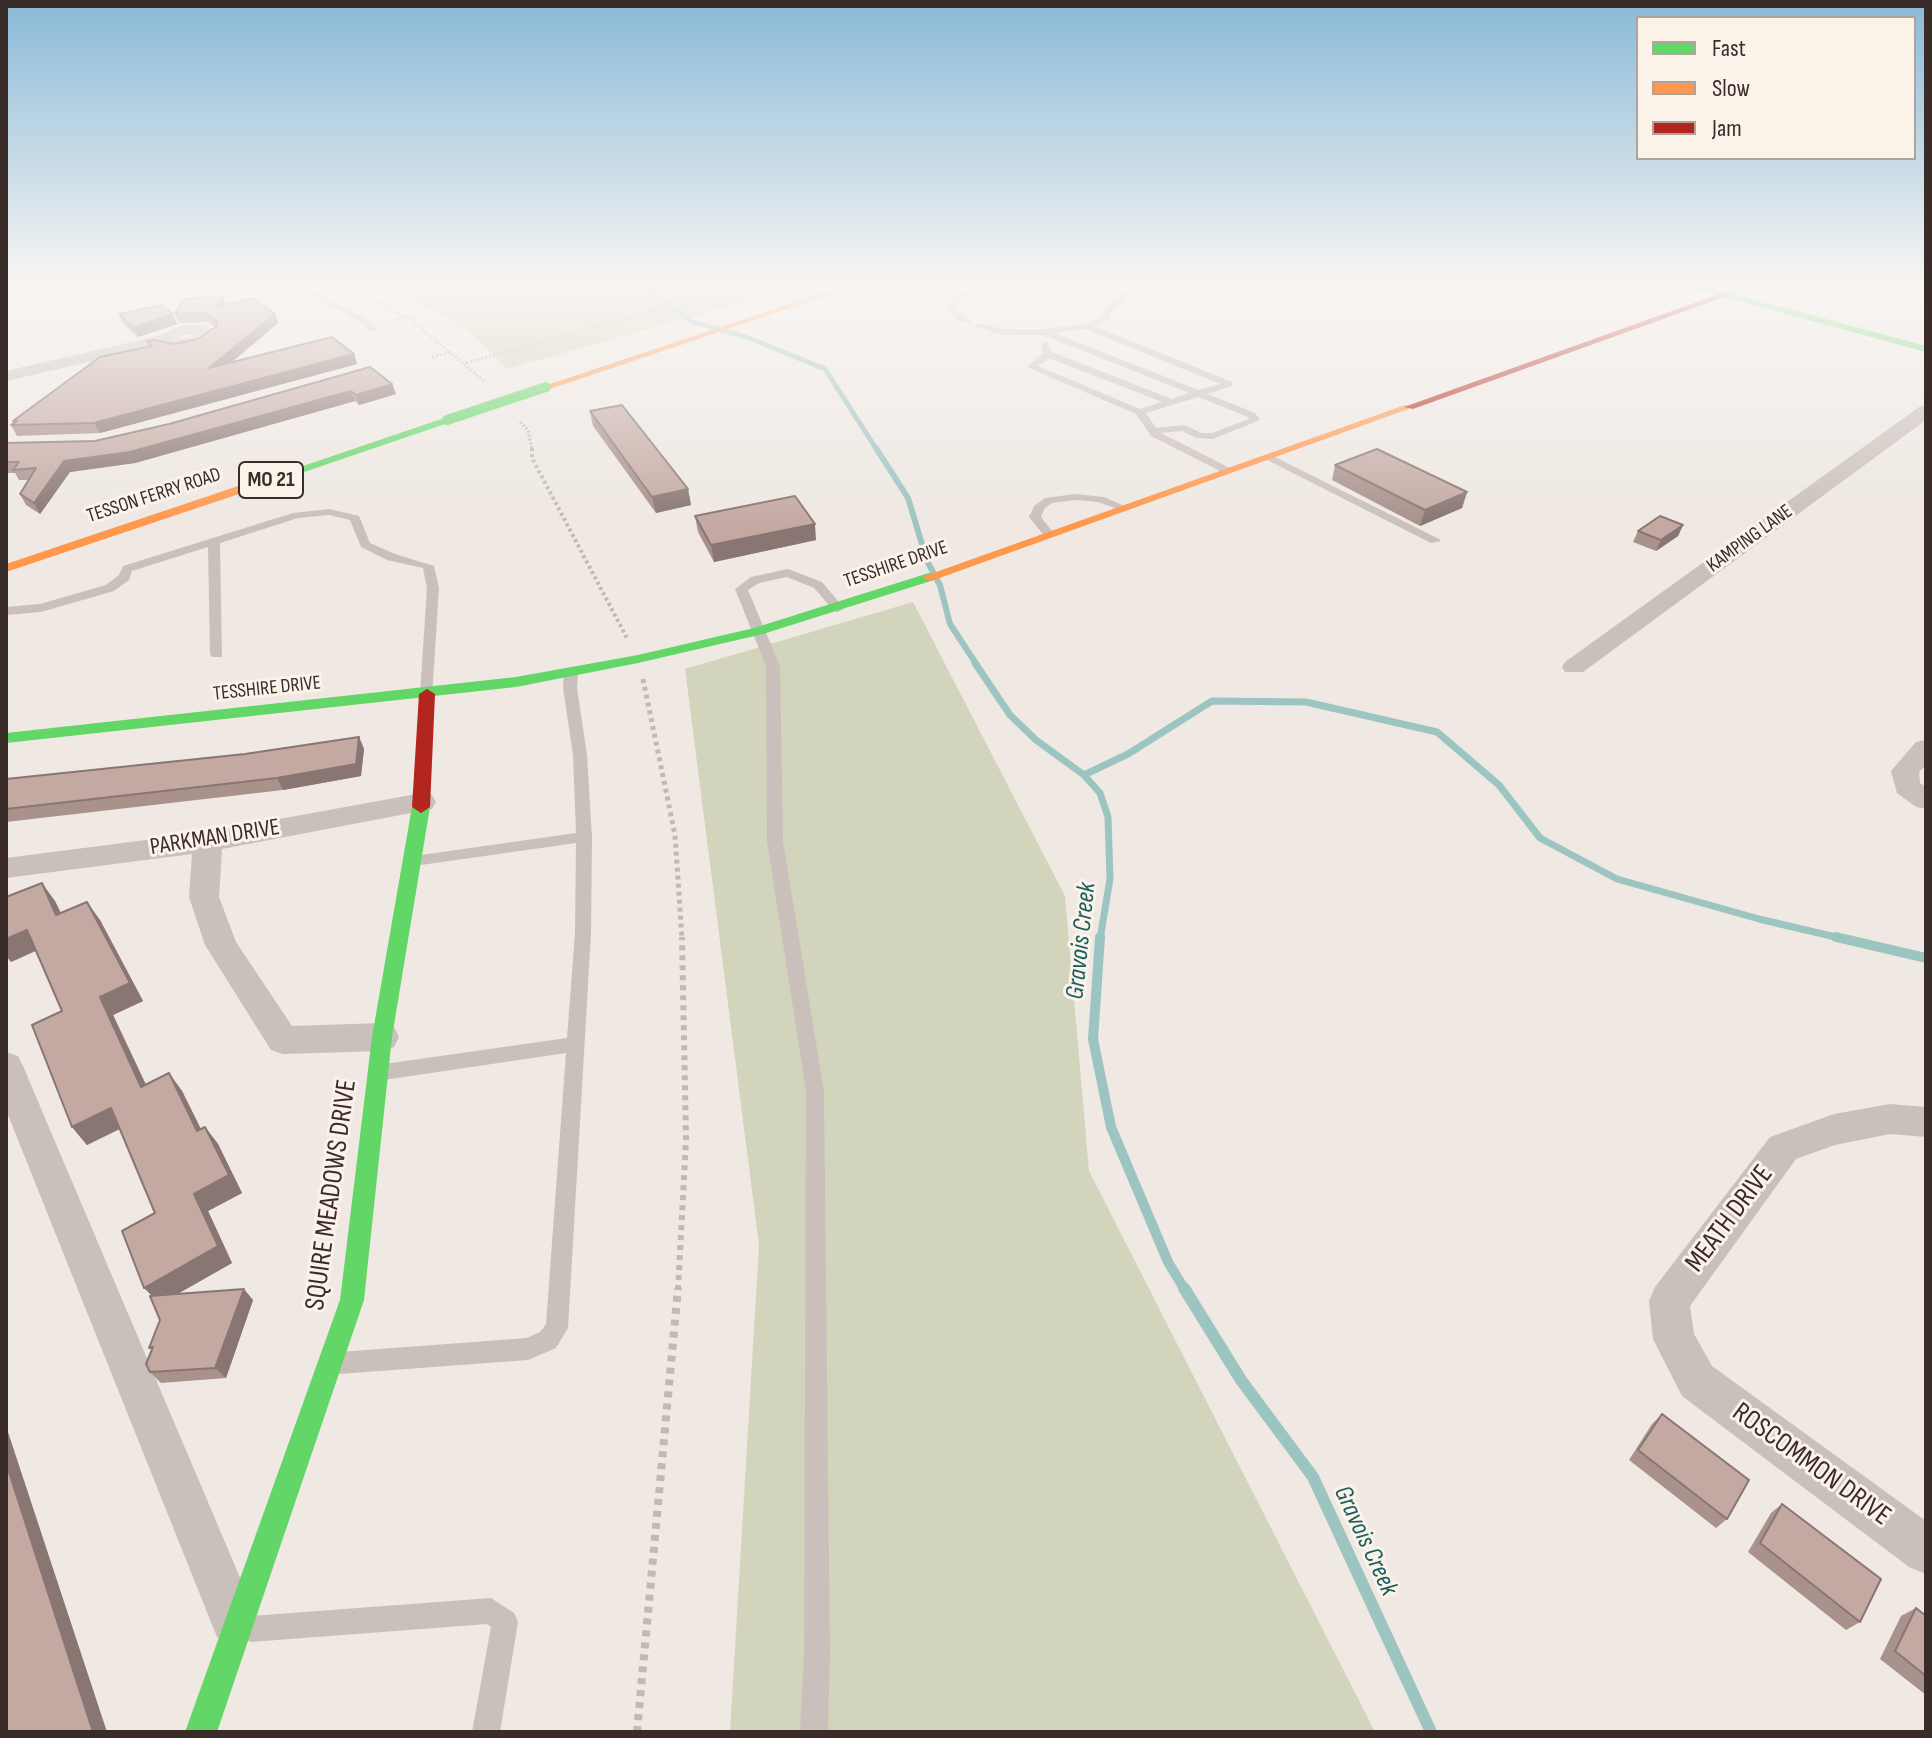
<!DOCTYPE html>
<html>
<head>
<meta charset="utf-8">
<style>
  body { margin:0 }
  #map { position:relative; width:1932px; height:1738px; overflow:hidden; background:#efe8e3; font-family:"Sofia Sans Condensed",sans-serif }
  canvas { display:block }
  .frame { position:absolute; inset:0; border:8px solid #3a2d29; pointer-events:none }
  .legend { position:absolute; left:1636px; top:16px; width:280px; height:144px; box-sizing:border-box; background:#fbf2ea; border:2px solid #aea39d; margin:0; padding:10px 14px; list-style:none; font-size:24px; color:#3a2d29 }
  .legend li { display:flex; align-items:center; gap:16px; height:40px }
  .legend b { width:40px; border:2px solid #aea39d }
</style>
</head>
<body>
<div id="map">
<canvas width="1932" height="1738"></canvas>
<div class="frame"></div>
<ul class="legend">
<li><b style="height:10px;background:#63d668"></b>Fast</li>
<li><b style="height:10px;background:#ff974d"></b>Slow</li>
<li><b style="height:10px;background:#b3261e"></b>Jam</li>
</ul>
</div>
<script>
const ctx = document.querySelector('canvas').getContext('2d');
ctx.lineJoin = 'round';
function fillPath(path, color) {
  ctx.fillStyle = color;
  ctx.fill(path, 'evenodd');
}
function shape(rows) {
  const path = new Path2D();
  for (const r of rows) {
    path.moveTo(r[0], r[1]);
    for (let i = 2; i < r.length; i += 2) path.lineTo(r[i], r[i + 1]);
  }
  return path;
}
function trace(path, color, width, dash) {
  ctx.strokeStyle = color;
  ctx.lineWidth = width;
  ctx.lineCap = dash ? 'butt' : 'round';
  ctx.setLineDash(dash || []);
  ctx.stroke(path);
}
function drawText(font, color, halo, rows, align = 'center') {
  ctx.font = font + ' "Sofia Sans Condensed",sans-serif';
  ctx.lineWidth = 6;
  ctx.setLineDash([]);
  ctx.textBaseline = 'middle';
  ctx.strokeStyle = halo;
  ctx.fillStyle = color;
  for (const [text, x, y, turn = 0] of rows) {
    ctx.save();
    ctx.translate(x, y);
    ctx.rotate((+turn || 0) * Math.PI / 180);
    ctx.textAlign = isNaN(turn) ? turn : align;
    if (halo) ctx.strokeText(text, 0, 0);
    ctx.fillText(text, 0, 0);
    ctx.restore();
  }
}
fillPath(shape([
  [381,282,815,282,507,369,470,332],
  [913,602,1065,896,1089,1171,1375,1732,730,1732,759,1245,685,669]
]), '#d2d5bb');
trace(shape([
  [640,282,691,321,749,338,825,369,877,450]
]), '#9cc4c1', 5);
trace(shape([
  [876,448,908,498,927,561,940,585,950,624,977,665]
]), '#9cc4c1', 6);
trace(shape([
  [975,663,1010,715,1036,740,1084,775,1100,793,1108,817,1110,879,1100,939],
  [1084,775,1128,754,1212,701,1306,702,1437,732,1499,785,1540,838,1617,879,1759,919,1844,939]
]), '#9cc4c1', 7);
trace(shape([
  [1100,937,1093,1039,1111,1127,1168,1262,1185,1290],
  [1836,937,1926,958]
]), '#9cc4c1', 10);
trace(shape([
  [1184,1288,1241,1380,1313,1477,1431,1732]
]), '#9cc4c1', 12);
trace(shape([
  [342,282,410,319,485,382],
  [380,303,453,282],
  [387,323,405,317],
  [432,357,450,352],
  [466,363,756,282],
  [520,422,528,430,532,450]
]), '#c1b9b4', 3, [2, 2]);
trace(shape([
  [532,448,532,458,628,640]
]), '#c1b9b4', 4, [3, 3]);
trace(shape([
  [643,679,675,835,682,939]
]), '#c1b9b4', 5, [4, 4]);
trace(shape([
  [678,1290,686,1140,682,937]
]), '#c1b9b4', 6, [5, 5]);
trace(shape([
  [637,1732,678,1288]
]), '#c1b9b4', 8, [6, 6]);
fillPath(shape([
  [290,282,299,282,373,323,376,330,369,332,366,326,290,282],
  [1003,282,1015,282,971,295,959,301,955,309,971,320,971,324,955,319,947,309,952,298,965,291,1003,282],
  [1120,282,1131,282,1140,286,1110,313,1111,320,1094,326,1232,382,1232,386,1208,394,1255,413,1260,420,1213,439,1196,438,1182,431,1161,433,1232,469,1232,473,1224,473,1151,436,1136,414,1027,367,1043,353,1041,345,1045,342,1048,343,1052,352,1172,399,1189,393,1043,335,1002,335,975,326,979,323,1002,329,1036,330,1084,324,1103,317,1103,310,1130,287,1120,282],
  [1085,329,1220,384,1199,390,1054,333,1085,329],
  [1049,358,1162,402,1140,409,1038,366,1049,358],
  [1198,397,1248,417,1249,419,1212,433,1202,433,1184,425,1156,428,1146,413,1198,397],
  [1269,454,1439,539,1441,541,1431,543,1265,459,1265,455,1269,454],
  [1075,494,1104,497,1129,508,1123,511,1098,502,1075,500,1052,503,1045,508,1041,517,1055,535,1045,537,1029,517,1034,506,1045,498,1075,494],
  [329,509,359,516,370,543,395,554,434,566,439,588,432,697,427,698,420,694,427,588,423,568,387,560,361,547,350,520,329,515,298,518,220,543,222,657,212,657,210,654,208,547,132,571,129,580,114,591,41,612,6,615,6,607,40,604,106,585,119,575,123,566,293,513,329,509],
  [788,569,822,582,844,608,838,612,834,611,814,588,787,577,759,583,748,590,780,666,783,841,824,1091,830,1652,828,1732,800,1732,804,1652,806,1091,767,841,766,666,735,589,751,577,788,569],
  [571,668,578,672,577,688,587,755,592,837,591,933,568,1328,556,1348,528,1360,339,1374,331,1371,328,1363,331,1355,339,1352,527,1338,540,1332,546,1324,566,1053,384,1080,377,1077,375,1072,377,1067,384,1064,567,1038,575,933,576,843,414,866,406,861,414,856,576,833,573,755,563,688,564,672,571,668],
  [491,1598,514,1613,518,1622,500,1732,472,1732,491,1627,487,1624,251,1642,242,1638,238,1629,242,1620,251,1616,491,1598]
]), '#c9c0bb');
fillPath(shape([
  [77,282,103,282,100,285,61,295,6,296,6,286,61,285,77,282],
  [1750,282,1772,282,1725,300,1717,295,1750,282],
  [182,325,206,325,219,333,201,346,178,351,158,346,6,381,6,371,157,336,182,325],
  [185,335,198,335,174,340,185,335],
  [1926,405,1926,420,1583,672,1565,672,1562,667,1565,662,1919,407,1926,405],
  [1926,740,1926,765,1919,772,1920,783,1926,787,1926,809,1916,807,1897,793,1891,771,1916,742,1926,740],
  [422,793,432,795,436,802,432,809,222,849,219,897,236,942,292,1026,382,1023,394,1027,399,1037,394,1047,382,1051,283,1054,271,1050,205,945,189,897,192,854,6,878,6,858,208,832,422,793],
  [6,1052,18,1056,23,1066,258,1620,251,1637,234,1644,217,1637,6,1110,6,1052],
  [1890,1104,1926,1107,1926,1137,1890,1134,1835,1145,1796,1159,1690,1306,1694,1334,1712,1366,1926,1521,1926,1574,1909,1567,1682,1396,1653,1339,1649,1301,1655,1287,1770,1137,1834,1114,1890,1104]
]), '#c9c0bb');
fillPath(shape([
  [1697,284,1926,346,1926,352,1694,289,1697,284],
  [447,417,453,420,451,422,266,485,256,482,447,417],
  [929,573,934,574,934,580,763,634,638,663,516,687,6,743,6,733,516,677,638,655,754,628,929,573],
  [421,801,430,807,392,1037,364,1300,217,1732,185,1732,340,1300,372,1037,412,807,421,801]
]), '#63d668');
fillPath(shape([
  [855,282,868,282,550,389,541,387,855,282],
  [1405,405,1414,407,934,580,929,581,922,577,1405,405],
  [262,478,268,482,266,485,6,572,6,564,262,478]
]), '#ff974d');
fillPath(shape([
  [1722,293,1730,295,1413,409,1404,407,1722,293],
  [427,689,435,694,430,807,421,813,412,807,419,694,427,689]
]), '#b3261e');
trace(shape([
  [447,420,546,387]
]), '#63d668', 10);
fillPath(shape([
  [226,305,275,314,278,323,232,362,354,354,357,364,100,433,17,436,11,425,14,423,13,421,149,346,147,341,174,344,198,339,215,327,208,322,179,323,175,314],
  [119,314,173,314,177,324,138,337,123,324],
  [392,384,396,394,359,405,355,401,135,463,70,472,40,514,26,505,20,494,29,480,19,480,15,473,6,473,6,443,95,441],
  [590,411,688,489,691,505,656,513,593,426],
  [1335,465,1467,492,1462,508,1420,526,1332,480],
  [695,516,816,540,714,562,698,532],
  [1683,525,1678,536,1656,551,1633,542,1638,531],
  [359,737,364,749,361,776,283,790,6,822,6,779,245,754],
  [55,901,61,913,100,920,143,1001,113,1015,146,1085,169,1073,182,1091,201,1129,205,1127,218,1144,242,1193,208,1211,232,1263,177,1294,253,1300,226,1378,161,1383,150,1372,152,1350,149,1348,160,1320,152,1296,155,1213,120,1129,87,1145,72,1127,62,1011,36,951,11,962],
  [1662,1414,1727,1519,1716,1528,1629,1460,1652,1424],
  [1782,1504,1860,1622,1846,1630,1748,1552,1771,1513],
  [1916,1608,1926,1616,1926,1695,1880,1659,1901,1616]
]), '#a9918c');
fillPath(shape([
  [223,296,226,305,217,307],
  [173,314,177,324,138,337,133,328],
  [275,314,278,323,214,377,209,368],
  [354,354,357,364,100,433,94,423],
  [392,384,396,394,359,405,356,395],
  [351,391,355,401,135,463,70,472,40,514,34,503,64,461],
  [688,489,691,505,656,513,652,497],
  [1467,492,1462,508,1420,526,1425,510],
  [815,524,816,540,714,562,711,545],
  [1683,525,1678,536,1656,551,1661,540],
  [359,737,364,749,361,776,283,790,277,778],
  [42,883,55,901,70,933,56,915],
  [87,902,100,920,143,1001,113,1015,155,1104,141,1087,100,997],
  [27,930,41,948,11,962,6,956,6,939],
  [169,1073,182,1091,210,1148,197,1131],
  [111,1108,125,1126,87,1145,72,1127],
  [205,1127,218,1144,242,1193,208,1211,232,1263,160,1304,144,1288,194,1194],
  [244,1289,253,1300,226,1378,215,1368],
  [6,1426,107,1732,93,1732,6,1463]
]), '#897672');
const building = shape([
  [223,296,217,307,253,298,275,314,209,368,332,337,354,354,94,423,11,425,17,421,13,421,100,357,152,346,147,341,154,340,174,344,198,339,217,326,217,321,204,313,175,314,183,299,223,296],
  [162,305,173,314,133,328,119,314,162,305],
  [370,367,392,384,356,395,351,391,130,452,64,461,34,503,20,494,36,468,13,470,19,462,6,462,6,443,95,441,169,424,370,367],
  [622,405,688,489,652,497,590,411,622,405],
  [1377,449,1467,492,1425,510,1335,465,1377,449],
  [795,496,815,524,711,545,695,516,795,496],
  [1660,516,1683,525,1661,540,1638,531,1660,516],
  [359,737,356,764,277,778,6,809,6,779,245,754,359,737],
  [42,883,56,915,87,902,130,983,100,997,141,1087,169,1073,197,1131,205,1127,229,1175,194,1194,218,1246,144,1288,122,1231,155,1213,111,1108,72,1127,32,1025,62,1011,27,930,6,939,6,897,42,883],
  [244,1289,215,1368,150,1372,146,1364,153,1347,149,1348,160,1320,150,1296,244,1289],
  [1662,1414,1749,1480,1727,1519,1638,1450,1662,1414],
  [6,1463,93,1732,6,1732,6,1463],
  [1782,1504,1881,1579,1860,1622,1760,1543,1782,1504],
  [1916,1608,1926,1616,1926,1676,1895,1651,1916,1608]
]);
fillPath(building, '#c4a9a3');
trace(building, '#897672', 2);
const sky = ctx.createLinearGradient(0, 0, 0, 525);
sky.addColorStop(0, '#89bad8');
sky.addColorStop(0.54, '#f8f5f2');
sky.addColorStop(1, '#f8f5f200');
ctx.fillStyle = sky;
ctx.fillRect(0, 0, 1932, 525);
drawText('20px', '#3a2d29', '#fbf2ea', [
  ["TESSON FERRY ROAD",154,496,-18],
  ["KAMPING LANE",1750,539,-36],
  ["TESSHIRE DRIVE",896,565,-19],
  ["TESSHIRE DRIVE",267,689,-6]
]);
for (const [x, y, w] of [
  [271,480,64]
]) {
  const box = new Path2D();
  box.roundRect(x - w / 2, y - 18, w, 36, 6);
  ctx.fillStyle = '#fbf2ea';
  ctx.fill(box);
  trace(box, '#3a2d29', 2);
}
drawText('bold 22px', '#3a2d29', null, [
  ["MO 21",271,480]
]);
drawText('24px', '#3a2d29', '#fbf2ea', [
  ["PARKMAN DRIVE",215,838,-9]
]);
drawText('italic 26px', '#1a605e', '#fbf2ea', [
  ["Gravois Creek",1082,941,-84],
  ["Gravois Creek",1365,1541,65]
]);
drawText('28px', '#3a2d29', '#fbf2ea', [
  ["SQUIRE MEADOWS DRIVE",332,1195,-82],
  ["MEATH DRIVE",1730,1219,-53],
  ["ROSCOMMON DRIVE",1811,1465,36]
]);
</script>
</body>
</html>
